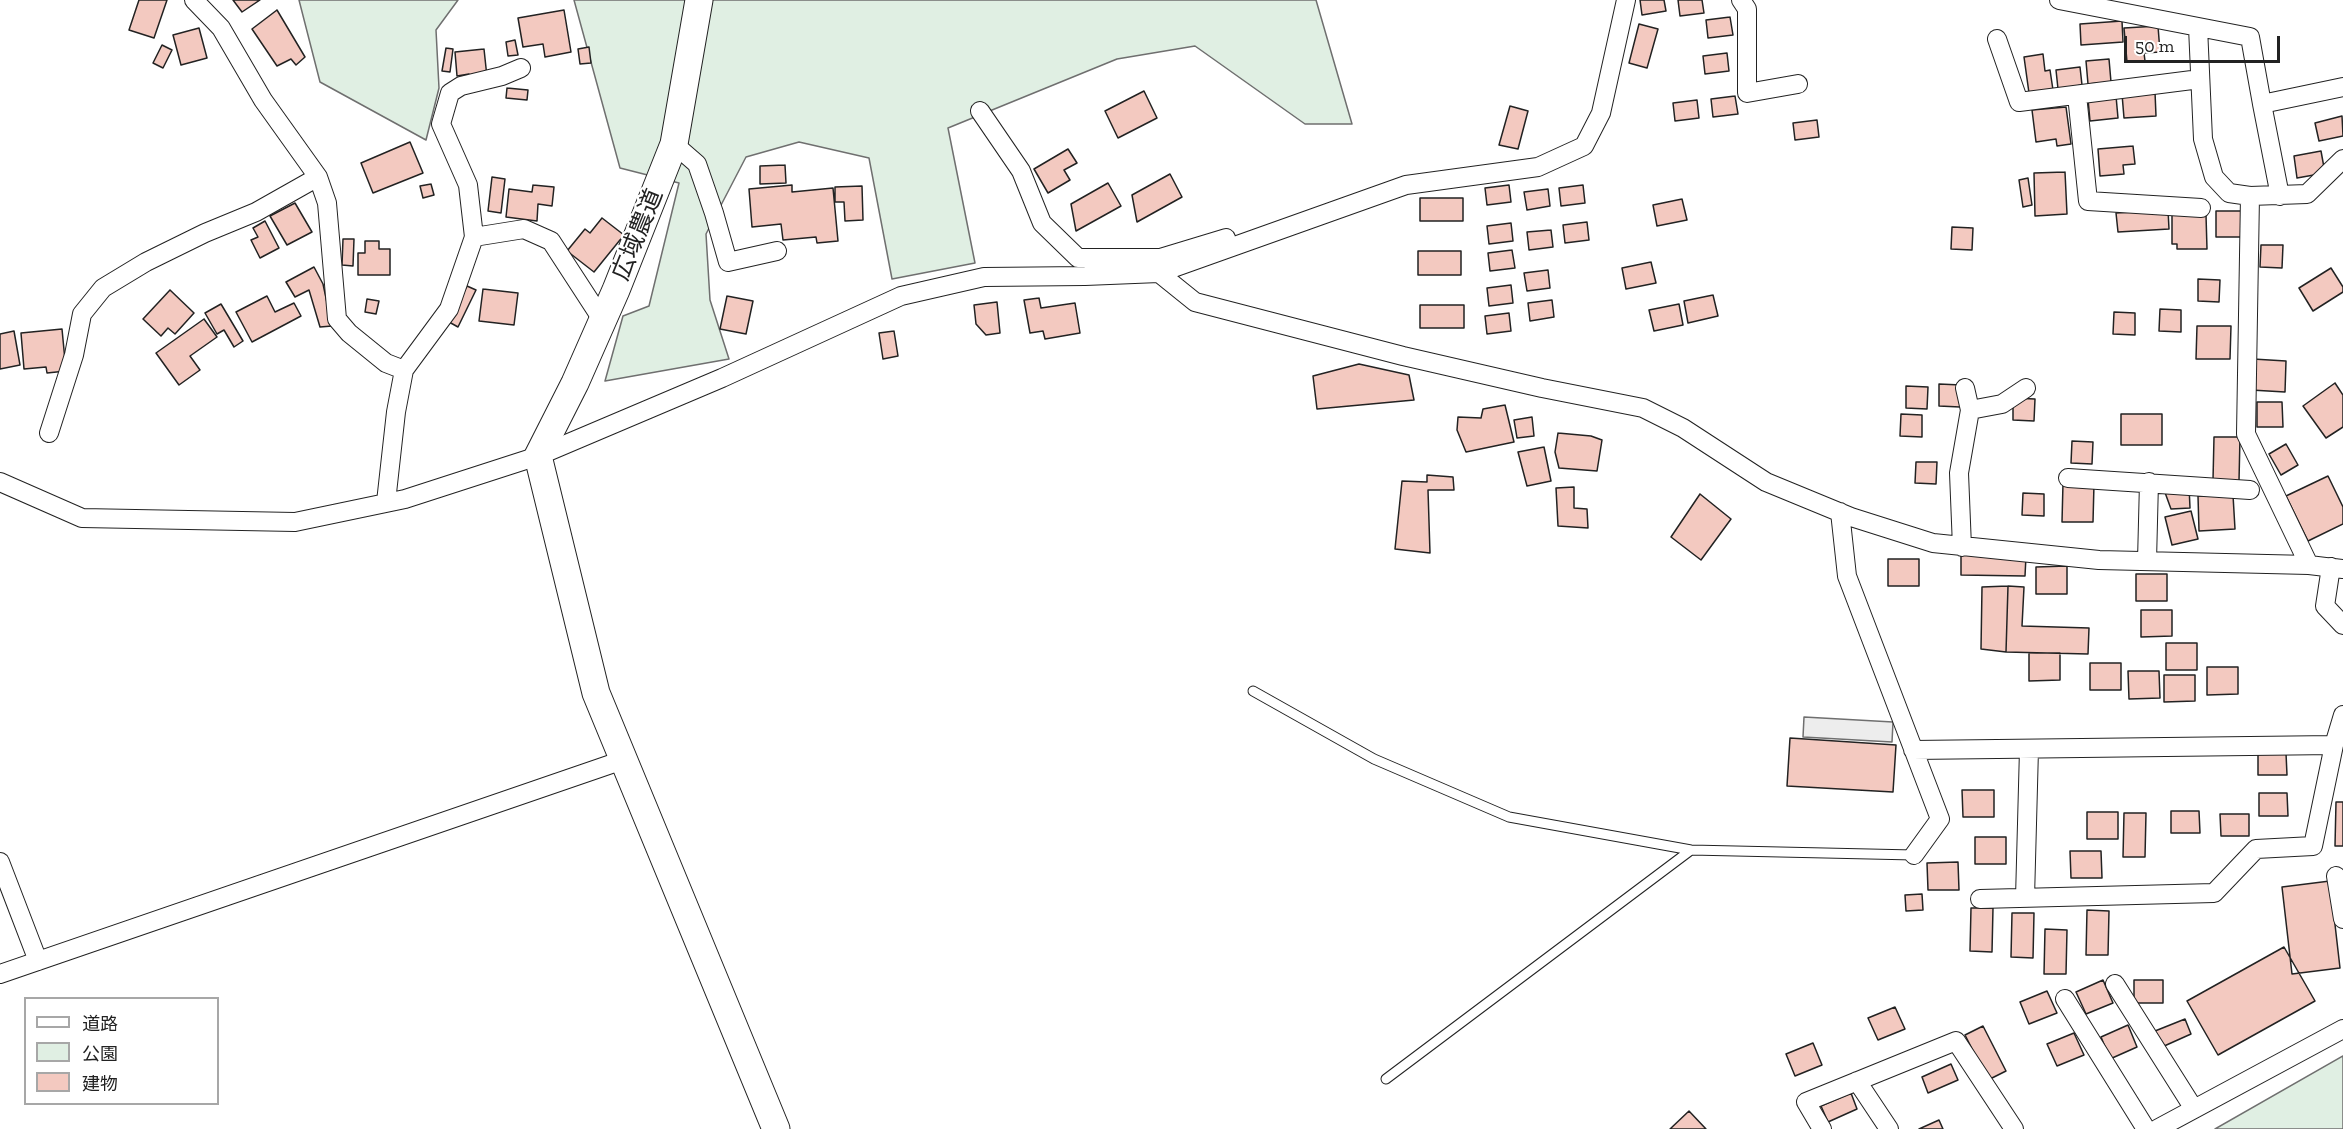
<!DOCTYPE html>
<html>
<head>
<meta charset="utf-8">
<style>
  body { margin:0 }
  #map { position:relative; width:2343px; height:1129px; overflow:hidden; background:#fff; font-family:"Zilla Slab","Noto Sans JP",serif }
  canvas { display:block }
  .legend { position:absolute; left:24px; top:997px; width:195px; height:108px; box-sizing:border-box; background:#fff; border:2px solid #a7a7a7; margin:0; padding:8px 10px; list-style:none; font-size:18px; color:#222 }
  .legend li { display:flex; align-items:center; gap:12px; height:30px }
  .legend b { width:30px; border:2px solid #a7a7a7 }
  .scale { position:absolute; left:2124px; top:36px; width:156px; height:27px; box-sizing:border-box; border:3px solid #222; border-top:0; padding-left:8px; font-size:18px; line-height:21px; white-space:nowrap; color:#222; -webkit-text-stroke:4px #fff; paint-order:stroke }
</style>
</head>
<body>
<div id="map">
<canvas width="2343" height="1129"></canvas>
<ul class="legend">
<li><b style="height:8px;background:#fff"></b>道路</li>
<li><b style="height:16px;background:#e0efe3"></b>公園</li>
<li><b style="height:16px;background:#f3c9c0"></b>建物</li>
</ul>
<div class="scale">50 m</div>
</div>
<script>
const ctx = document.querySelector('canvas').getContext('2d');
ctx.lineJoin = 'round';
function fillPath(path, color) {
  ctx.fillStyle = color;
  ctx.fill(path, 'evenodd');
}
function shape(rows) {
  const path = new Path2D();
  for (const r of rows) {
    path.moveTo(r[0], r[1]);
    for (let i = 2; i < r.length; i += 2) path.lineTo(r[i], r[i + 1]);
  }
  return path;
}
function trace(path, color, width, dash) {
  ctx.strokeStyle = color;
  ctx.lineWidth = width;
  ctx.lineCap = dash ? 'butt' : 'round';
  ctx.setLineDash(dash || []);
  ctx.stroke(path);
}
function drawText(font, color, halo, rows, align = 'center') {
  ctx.font = font + ' "Zilla Slab","Noto Sans JP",serif';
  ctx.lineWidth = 4.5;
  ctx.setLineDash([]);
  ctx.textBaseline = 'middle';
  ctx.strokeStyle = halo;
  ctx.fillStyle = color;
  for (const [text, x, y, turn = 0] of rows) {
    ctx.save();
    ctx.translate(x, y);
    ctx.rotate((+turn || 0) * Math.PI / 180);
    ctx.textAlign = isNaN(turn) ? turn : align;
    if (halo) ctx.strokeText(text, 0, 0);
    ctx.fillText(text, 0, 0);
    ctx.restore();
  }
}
const green = shape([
  [299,0,458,0,436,30,439,88,426,140,320,82,299,0],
  [574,0,1316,0,1352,124,1305,124,1195,46,1117,59,948,128,975,263,892,279,869,158,799,142,746,157,706,234,710,300,729,359,605,381,623,316,649,306,679,183,620,168,574,0],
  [2343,1056,2343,1129,2215,1129,2343,1056]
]);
fillPath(green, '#e0efe3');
trace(green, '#6f6f6f', 1.5);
const parking = shape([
  [1804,717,1893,722,1892,742,1803,737,1804,717]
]);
fillPath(parking, '#ededed');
trace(parking, '#6f6f6f', 1.5);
const building = shape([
  [139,0,167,0,154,38,129,30,139,0],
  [233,0,260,0,242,12,233,0],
  [1640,0,1664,0,1666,11,1642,15,1640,0],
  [1678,0,1702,0,1704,13,1680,16,1678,0],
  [277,10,305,57,296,65,291,59,277,66,252,29,277,10],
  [564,10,571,52,545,57,543,44,523,47,518,18,564,10],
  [1730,17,1733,35,1708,38,1706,20,1730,17],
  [2122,21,2123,42,2081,45,2080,24,2122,21],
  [1639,24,1658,29,1647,68,1629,63,1639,24],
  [2158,26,2160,52,2144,53,2145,61,2127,62,2124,28,2158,26],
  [199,28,207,58,181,65,173,35,199,28],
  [515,40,518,55,508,56,506,42,515,40],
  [162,45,172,50,163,68,153,63,162,45],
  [589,47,591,63,580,64,578,49,589,47],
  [446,48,453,49,450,72,442,71,446,48],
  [484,49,487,77,470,80,469,74,457,76,455,52,484,49],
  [1727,53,1729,71,1705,74,1703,56,1727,53],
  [2043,54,2045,71,2050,70,2053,90,2029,93,2024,57,2043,54],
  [2109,59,2111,82,2088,84,2086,61,2109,59],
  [2080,67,2082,85,2058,89,2056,70,2080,67],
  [507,88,528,90,527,100,506,98,507,88],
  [1144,91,1157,118,1118,138,1105,111,1144,91],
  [2155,92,2156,116,2124,118,2122,94,2155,92],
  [1735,96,1738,114,1713,117,1711,99,1735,96],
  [2116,96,2118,118,2090,121,2088,99,2116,96],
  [1697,100,1699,118,1675,121,1673,103,1697,100],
  [1510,106,1528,111,1518,149,1499,145,1510,106],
  [2066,107,2071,144,2057,146,2056,139,2036,142,2032,110,2066,107],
  [2342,116,2343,136,2319,141,2315,123,2342,116],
  [1817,120,1819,137,1795,140,1793,123,1817,120],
  [410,142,423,173,373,193,361,163,410,142],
  [2133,146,2135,164,2123,165,2124,174,2100,176,2098,149,2133,146],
  [1068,149,1077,163,1064,170,1070,180,1048,193,1034,169,1068,149],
  [2321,151,2325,173,2297,178,2294,156,2321,151],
  [785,165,786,183,760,184,760,166,785,165],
  [2065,172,2067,214,2035,216,2034,173,2065,172],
  [1170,174,1182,197,1137,222,1132,195,1170,174],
  [492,177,505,179,501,213,488,211,492,177],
  [2028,178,2032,205,2023,207,2019,180,2028,178],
  [1108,183,1121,206,1076,231,1071,204,1108,183],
  [431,184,434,195,423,198,420,186,431,184],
  [533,185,554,187,552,206,538,204,537,221,506,217,509,189,532,192,533,185],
  [792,185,792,192,833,188,838,241,817,243,816,237,783,240,781,224,752,227,749,189,792,185],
  [1509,185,1511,202,1487,205,1485,188,1509,185],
  [1583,185,1585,203,1561,206,1559,188,1583,185],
  [862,186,863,220,845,221,844,202,835,202,835,187,862,186],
  [1548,189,1550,206,1527,210,1524,192,1548,189],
  [1420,198,1463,198,1463,221,1420,221,1420,198],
  [1682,199,1687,220,1657,226,1653,205,1682,199],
  [295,203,312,232,287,245,270,216,295,203],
  [2168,210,2169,229,2118,232,2116,213,2168,210],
  [2172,210,2206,215,2207,249,2177,249,2177,244,2172,244,2172,210],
  [2216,211,2244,211,2244,237,2216,237,2216,211],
  [602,218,624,235,594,272,567,251,585,229,590,233,602,218],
  [265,221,279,248,260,258,251,240,258,237,253,228,265,221],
  [1587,222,1589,240,1565,243,1563,225,1587,222],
  [1511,223,1513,241,1489,244,1487,226,1511,223],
  [1952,227,1973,228,1972,250,1951,249,1952,227],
  [1551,230,1553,247,1529,250,1527,232,1551,230],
  [343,239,354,239,353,266,342,265,343,239],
  [365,241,379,241,379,249,390,249,390,275,358,275,358,253,365,253,365,241],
  [2261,245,2283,245,2282,268,2260,267,2261,245],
  [1512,250,1515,268,1490,271,1488,253,1512,250],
  [1418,251,1461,251,1461,275,1418,275,1418,251],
  [1651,262,1656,283,1626,289,1622,268,1651,262],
  [314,267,323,284,332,326,320,327,309,290,295,297,286,282,314,267],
  [2331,268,2343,287,2343,292,2313,311,2299,288,2331,268],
  [1548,270,1550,288,1527,291,1524,273,1548,270],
  [2198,279,2220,280,2219,302,2198,301,2198,279],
  [1511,285,1513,303,1489,306,1487,288,1511,285],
  [467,286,476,290,458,327,449,322,467,286],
  [483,289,518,293,514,325,479,321,483,289],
  [170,290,194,313,175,334,168,328,161,336,143,319,170,290],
  [1713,295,1718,316,1688,323,1684,301,1713,295],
  [267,296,275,312,294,303,301,316,252,342,236,312,267,296],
  [727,296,753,301,746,334,720,329,727,296],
  [1039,298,1041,308,1075,303,1080,333,1045,339,1043,331,1030,333,1024,300,1039,298],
  [367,299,379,301,376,314,365,312,367,299],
  [1552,300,1554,317,1530,321,1528,303,1552,300],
  [997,302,1000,333,986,335,976,324,974,305,997,302],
  [221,304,243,341,234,347,224,330,217,334,205,313,221,304],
  [1679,304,1683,325,1654,331,1649,310,1679,304],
  [1420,305,1464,305,1464,328,1420,328,1420,305],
  [2160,309,2181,310,2181,332,2159,331,2160,309],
  [2114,312,2135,313,2135,335,2113,334,2114,312],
  [1509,313,1511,331,1487,334,1485,316,1509,313],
  [204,319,217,337,190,356,200,370,179,385,156,353,204,319],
  [2197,326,2231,326,2230,359,2196,359,2197,326],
  [62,329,66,371,47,373,46,367,24,369,21,333,62,329],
  [14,331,20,365,0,369,0,334,14,331],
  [894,331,898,356,883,359,879,333,894,331],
  [2253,359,2286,361,2285,392,2251,390,2253,359],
  [1359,364,1409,375,1414,400,1317,409,1313,376,1359,364],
  [2335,383,2343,395,2343,427,2326,438,2303,406,2335,383],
  [1939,384,1961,385,1960,407,1939,406,1939,384],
  [1906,386,1928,387,1927,409,1906,408,1906,386],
  [2013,398,2035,399,2034,421,2013,420,2013,398],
  [2257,402,2282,402,2283,427,2257,427,2257,402],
  [1505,405,1514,442,1466,452,1457,430,1458,417,1481,418,1483,409,1505,405],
  [1901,414,1922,415,1922,437,1900,436,1901,414],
  [2121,414,2162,414,2162,445,2121,445,2121,414],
  [1532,417,1534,436,1517,438,1514,420,1532,417],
  [1558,433,1591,436,1602,440,1597,471,1559,468,1555,452,1558,433],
  [2214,437,2240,437,2239,481,2213,480,2214,437],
  [2072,441,2093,442,2092,464,2071,463,2072,441],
  [2286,444,2298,465,2281,475,2269,454,2286,444],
  [1544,447,1551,481,1527,486,1518,452,1544,447],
  [1916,462,1937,462,1936,484,1915,483,1916,462],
  [1427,475,1453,477,1454,490,1428,490,1430,553,1395,549,1402,481,1427,482,1427,475],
  [2328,476,2343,507,2343,524,2308,541,2286,496,2328,476],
  [2063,483,2094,484,2093,522,2062,522,2063,483],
  [2189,486,2190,508,2171,509,2163,487,2189,486],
  [1574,487,1574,508,1587,509,1588,528,1558,526,1556,488,1574,487],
  [2023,493,2044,494,2044,516,2022,515,2023,493],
  [1700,494,1731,519,1701,560,1671,537,1700,494],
  [2233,495,2235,529,2199,531,2198,496,2233,495],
  [2191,511,2198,539,2172,545,2165,517,2191,511],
  [1961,555,2026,556,2025,576,1961,575,1961,555],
  [1888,559,1919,559,1919,586,1888,586,1888,559],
  [2067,566,2067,594,2036,594,2036,567,2067,566],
  [2136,574,2167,574,2167,601,2136,601,2136,574],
  [2008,586,2006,652,1981,649,1982,587,2008,586],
  [2008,586,2024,587,2022,626,2089,628,2088,654,2006,652,2008,586],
  [2141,610,2172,610,2172,636,2141,637,2141,610],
  [2166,643,2197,643,2197,670,2166,670,2166,643],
  [2029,653,2060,653,2060,680,2029,681,2029,653],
  [2090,663,2121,663,2121,690,2090,690,2090,663],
  [2207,667,2238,667,2238,694,2207,695,2207,667],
  [2128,671,2159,671,2160,698,2129,699,2128,671],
  [2164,675,2195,675,2195,701,2164,702,2164,675],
  [1790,738,1896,745,1893,792,1787,786,1790,738],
  [2258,753,2286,753,2287,775,2258,775,2258,753],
  [1962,790,1994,790,1994,817,1963,817,1962,790],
  [2259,793,2287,793,2288,816,2259,816,2259,793],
  [2336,802,2343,802,2343,846,2335,846,2336,802],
  [2171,811,2199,811,2200,833,2171,833,2171,811],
  [2087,812,2118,812,2118,839,2087,839,2087,812],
  [2124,813,2146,813,2145,857,2123,857,2124,813],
  [2220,814,2249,814,2249,836,2221,836,2220,814],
  [1975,837,2006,837,2006,864,1975,864,1975,837],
  [2070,851,2101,851,2102,878,2071,878,2070,851],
  [1958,862,1959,890,1928,890,1927,863,1958,862],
  [2330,881,2340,968,2292,974,2282,887,2330,881],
  [1922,894,1923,910,1906,911,1905,895,1922,894],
  [1971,908,1993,908,1992,952,1970,951,1971,908],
  [2087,910,2109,911,2108,955,2086,955,2087,910],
  [2012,913,2034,913,2033,958,2011,957,2012,913],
  [2045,929,2067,930,2066,974,2044,974,2045,929],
  [2284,947,2315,1001,2218,1055,2187,1001,2284,947],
  [2103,980,2113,1003,2086,1014,2076,992,2103,980],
  [2134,980,2163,980,2163,1003,2134,1003,2134,980],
  [2047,991,2057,1013,2029,1024,2020,1002,2047,991],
  [1895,1007,1905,1029,1878,1040,1868,1018,1895,1007],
  [2185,1019,2191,1034,2162,1047,2155,1031,2185,1019],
  [2128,1025,2137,1047,2110,1059,2101,1037,2128,1025],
  [1983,1026,2006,1071,1988,1080,1965,1035,1983,1026],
  [2074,1033,2084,1055,2057,1066,2047,1044,2074,1033],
  [1813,1043,1822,1065,1795,1076,1786,1054,1813,1043],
  [1951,1064,1958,1080,1928,1093,1922,1077,1951,1064],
  [1851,1093,1857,1109,1828,1122,1821,1106,1851,1093],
  [1689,1111,1706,1129,1670,1129,1689,1111],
  [1939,1120,1943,1129,1919,1129,1939,1120]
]);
fillPath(building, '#f3c9c0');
trace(building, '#222', 1.5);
const lane = shape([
  [1253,691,1374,759,1509,817,1691,850,1914,855],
  [1386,1079,1691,850]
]);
const street = shape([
  [194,0,221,28,263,100,318,177,327,203,337,319,349,333,386,363,404,370,396,412,386,502],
  [1741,0,1747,9,1747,93,1798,84],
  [2059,0,2250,37,2262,104],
  [2198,27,2203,139,2214,177,2229,193,2250,196],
  [1997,39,2019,102,2200,79],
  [2077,95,2088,201,2201,208],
  [980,111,1021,171,1042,223,1078,258,1160,258,1226,238],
  [674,144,697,164,714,213,728,262,777,251],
  [2280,196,2262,104,2343,87],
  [474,237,524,229,551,241,603,321],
  [1159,273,1195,302,1403,356,1542,388,1643,408,1683,428,1766,482,1851,517,1933,543,2099,560,2309,565,2343,569],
  [404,370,449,309,474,237,468,185,441,124,450,93,461,86,502,76,521,68],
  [1970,410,2002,404,2026,388],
  [49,433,74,355,82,314,103,288,146,262,205,233,256,212,318,177],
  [2068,478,2250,490],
  [0,482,82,518,295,522,405,499,538,456,722,378,901,296,984,277,1085,276,1159,273,1406,185,1538,167,1584,146,1601,113,1626,0],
  [1840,512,1847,576,1940,819,1914,855],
  [1962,547,1959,473,1970,410,1965,388],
  [2147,561,2149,482],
  [2309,565,2246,434,2250,196,2307,194,2343,159],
  [2331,567,2325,606,2343,625],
  [2334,745,2343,715],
  [1913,750,2334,745,2313,846,2256,849,2214,893,1980,899],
  [0,862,38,961],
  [2336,876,2343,919],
  [2025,898,2029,749],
  [0,974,623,760],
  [2115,984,2194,1109],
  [2065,999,2146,1129],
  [1857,1081,1889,1129],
  [1822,1129,1806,1102,1956,1041,2014,1129],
  [2157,1129,2343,1029]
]);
const secondary = shape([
  [699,0,674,144,616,290,575,383,538,456,596,693,776,1129]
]);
trace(lane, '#222', 11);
trace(street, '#222', 20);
trace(secondary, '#222', 29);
trace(lane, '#fff', 9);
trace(street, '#fff', 18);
trace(secondary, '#fff', 27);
drawText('24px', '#222', '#fff', [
  ["広域農道",638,235,-68]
]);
</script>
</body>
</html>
